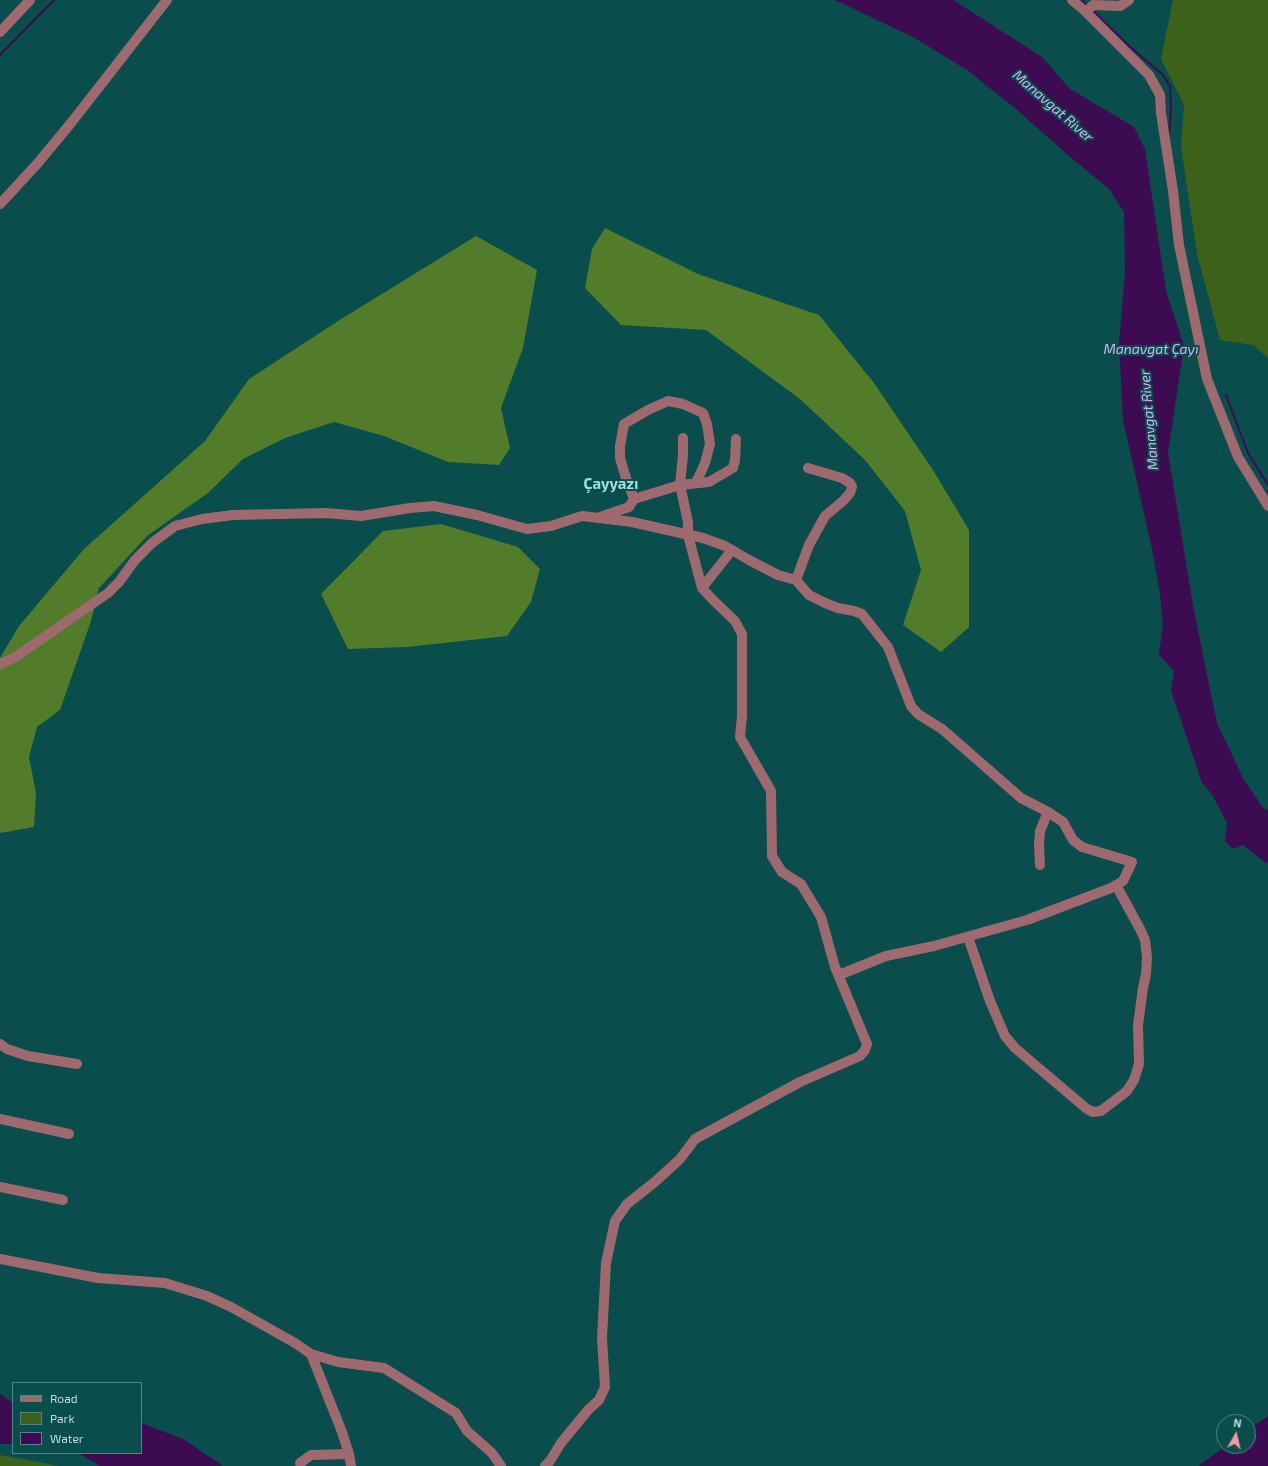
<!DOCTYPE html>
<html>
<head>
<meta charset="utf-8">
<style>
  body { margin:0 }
  #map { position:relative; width:1268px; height:1466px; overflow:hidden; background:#094d4c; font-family:"Exo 2",sans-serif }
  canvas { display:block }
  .legend { position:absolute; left:12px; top:1382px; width:130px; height:72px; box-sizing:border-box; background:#094d4c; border:1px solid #528685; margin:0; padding:5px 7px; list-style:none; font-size:12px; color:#bfdcdb }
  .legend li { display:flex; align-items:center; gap:8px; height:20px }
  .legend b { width:20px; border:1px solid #528685 }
  .north { position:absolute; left:1216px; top:1414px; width:40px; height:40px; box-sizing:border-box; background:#094d4c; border:1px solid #528685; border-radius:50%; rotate:8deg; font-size:11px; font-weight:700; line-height:16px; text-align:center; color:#bfdcdb }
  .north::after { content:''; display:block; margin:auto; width:14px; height:18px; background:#f49aa5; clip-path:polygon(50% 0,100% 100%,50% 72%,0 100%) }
</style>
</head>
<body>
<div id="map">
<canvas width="1268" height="1466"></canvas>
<ul class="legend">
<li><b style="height:5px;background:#9e696f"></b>Road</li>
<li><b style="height:11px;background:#3e611a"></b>Park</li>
<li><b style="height:11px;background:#3c0b52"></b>Water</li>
</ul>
<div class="north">N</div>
</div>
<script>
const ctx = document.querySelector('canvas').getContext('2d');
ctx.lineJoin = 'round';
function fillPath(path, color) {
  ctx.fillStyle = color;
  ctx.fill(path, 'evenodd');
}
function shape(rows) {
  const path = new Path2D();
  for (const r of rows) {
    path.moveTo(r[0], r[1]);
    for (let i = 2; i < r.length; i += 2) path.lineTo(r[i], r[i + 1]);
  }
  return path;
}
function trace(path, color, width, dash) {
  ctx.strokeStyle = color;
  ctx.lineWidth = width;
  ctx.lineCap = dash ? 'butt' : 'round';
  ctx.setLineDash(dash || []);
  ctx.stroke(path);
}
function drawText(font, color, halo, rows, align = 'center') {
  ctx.font = font + ' "Exo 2",sans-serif';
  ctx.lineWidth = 4;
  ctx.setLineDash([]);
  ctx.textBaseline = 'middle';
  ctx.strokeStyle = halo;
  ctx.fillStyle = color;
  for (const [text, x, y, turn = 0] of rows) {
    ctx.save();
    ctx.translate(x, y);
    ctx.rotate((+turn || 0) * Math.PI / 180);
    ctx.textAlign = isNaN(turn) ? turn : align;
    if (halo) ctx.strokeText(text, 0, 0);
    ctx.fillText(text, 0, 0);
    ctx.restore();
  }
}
fillPath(shape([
  [1173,0,1268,0,1268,358,1253,345,1220,340,1197,254,1181,147,1184,105,1161,59],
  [0,1455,60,1466,0,1466]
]), '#3e611a');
fillPath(shape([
  [605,228,698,274,819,315,874,383,933,470,969,530,969,627,941,652,903,625,921,570,905,511,865,460,800,399,706,330,621,325,585,288,592,249],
  [476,236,537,270,523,348,501,408,510,448,499,465,448,462,384,436,334,422,285,438,243,459,208,493,147,536,99,588,91,621,60,710,37,727,29,757,36,793,34,827,0,833,0,658,19,626,84,549,205,441,249,379,338,321],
  [441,524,518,547,540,569,531,602,507,636,407,647,348,649,321,594,383,531]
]), '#527c29');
fillPath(shape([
  [835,0,953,0,1042,57,1070,89,1134,127,1145,149,1166,291,1184,346,1168,453,1193,606,1217,723,1244,780,1264,809,1268,810,1268,862,1266,863,1243,845,1233,849,1225,841,1227,823,1211,793,1202,783,1171,691,1174,671,1159,655,1163,625,1160,594,1152,549,1123,420,1119,343,1125,273,1124,212,1109,189,1068,155,1016,109,967,70,915,38],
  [0,1394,13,1403,13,1444,0,1444],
  [1268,1416,1268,1466,1198,1466,1226,1446,1248,1446,1248,1430],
  [141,1423,183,1439,223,1466,100,1466,79,1453,141,1453]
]), '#3c0b52');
trace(shape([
  [1081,0,1087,6],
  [1092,10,1129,46,1163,75,1170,86,1171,109,1169,135],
  [0,55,54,0],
  [1226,395,1248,453,1268,485]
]), '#3c0b52', 2);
trace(shape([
  [1072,0,1085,11,1149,75,1160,95,1161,113,1173,191,1179,245,1207,379,1238,457,1268,506],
  [1085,11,1087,11,1093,5,1120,6,1129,0],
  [0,32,30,0],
  [0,204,37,164,71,123,167,0],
  [634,499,626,478,620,458,620,446,624,424,648,410,668,401,683,404,703,413,707,424,710,444,705,463,696,483],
  [600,517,629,507,634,499,680,485,709,482,733,468,735,460,736,439],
  [796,580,809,595,825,603,838,608,854,611,862,614,888,647,911,706,918,714,942,729,1021,798,1048,812,1063,822,1073,840,1082,847,1132,862,1123,881,1111,888,1027,920,934,946,886,956,839,975],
  [702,588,732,550],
  [0,664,14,658,108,593,119,582,135,560,152,543,175,526,202,519,233,515,326,513,361,516,410,508,434,506,477,515,527,529,551,526,582,516,632,522,703,538,725,546,749,560,778,575,796,580,809,545,825,516,843,501,850,493,852,487,850,483,842,478,808,468],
  [1040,865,1039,845,1040,831,1048,812],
  [968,937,990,1001,1005,1036,1015,1048,1087,1109,1093,1112,1101,1111,1127,1091,1134,1080,1139,1064,1138,1025,1143,988,1146,974,1147,957,1145,940,1140,929,1116,885],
  [0,1044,7,1049,28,1056,77,1064],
  [0,1119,69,1134],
  [0,1187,63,1200],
  [0,1259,98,1278,165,1283,207,1296,231,1307,295,1343,311,1354,338,1362,384,1368,456,1413,467,1431,492,1453,501,1466],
  [311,1354,342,1432,349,1454,351,1466],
  [300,1463,311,1455,349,1454],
  [545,1466,550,1461,561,1443,588,1410,599,1400,605,1387,602,1338,606,1263,615,1221,627,1204,656,1181,680,1159,695,1139,800,1082,860,1056,865,1050,867,1044,835,967,821,917,801,884,782,872,772,856,771,791,740,737,742,716,742,634,735,621,712,599,702,588,688,535,688,522,680,485,683,455,683,438]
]), '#9e696f', 10);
drawText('italic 14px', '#dcaff7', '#094d4c', [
  ["Manavgat River",1053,106,41],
  ["Manavgat Çayı",1151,349],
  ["Manavgat River",1149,420,-95]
]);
drawText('bold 15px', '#a2dfdc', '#094d4c', [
  ["Çayyazı",611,484]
]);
</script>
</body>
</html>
